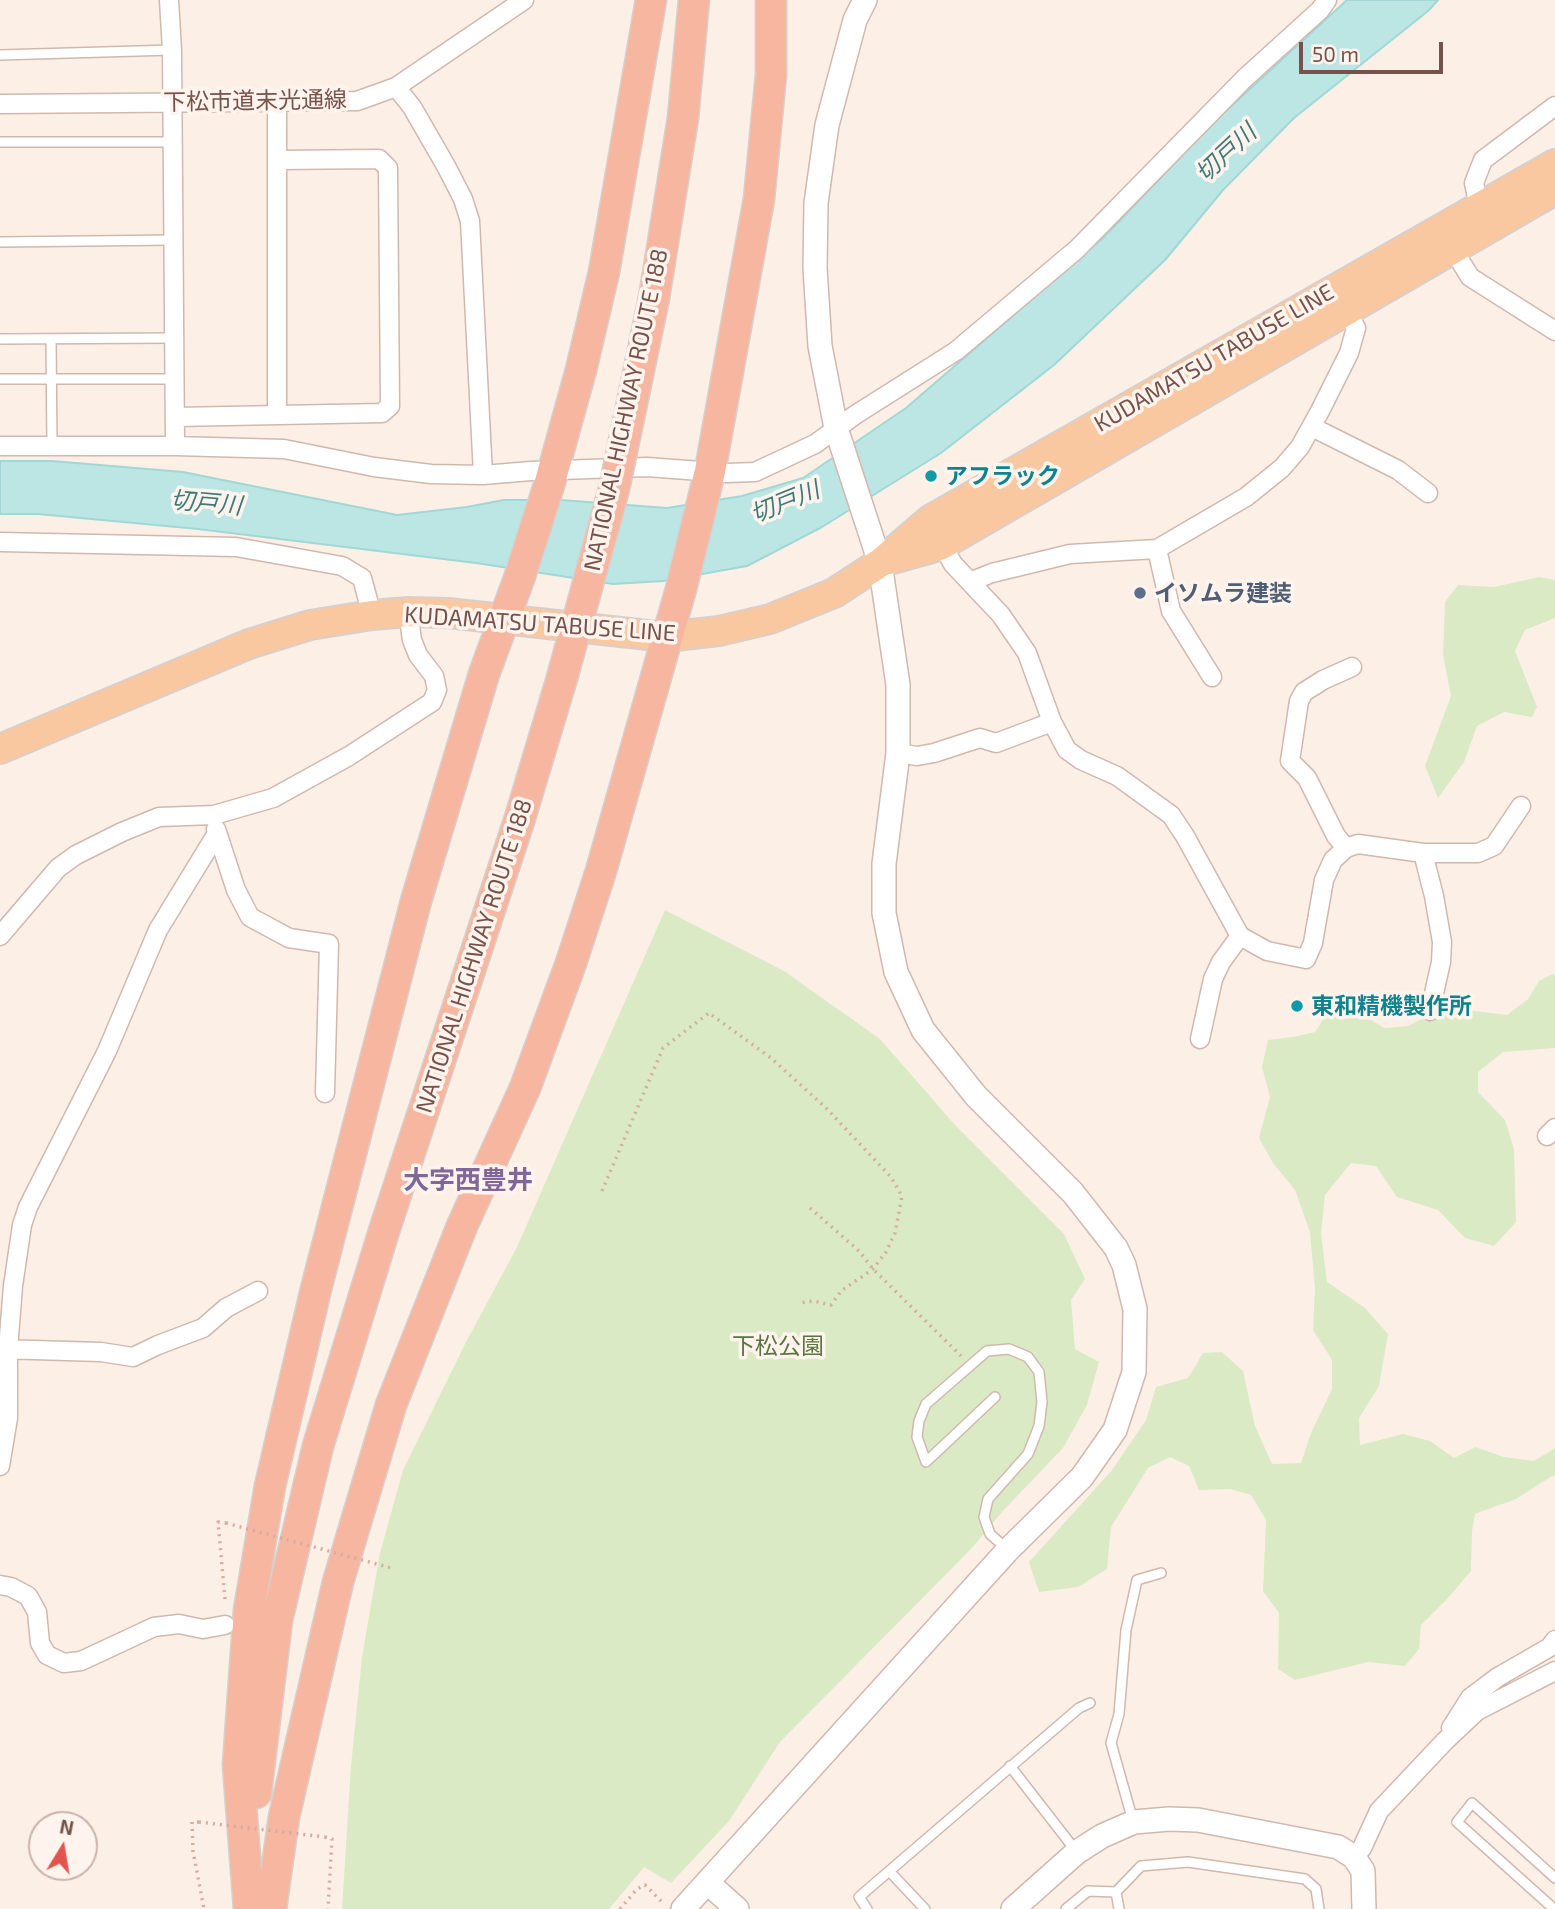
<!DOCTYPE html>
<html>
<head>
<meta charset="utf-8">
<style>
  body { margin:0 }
  #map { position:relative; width:1555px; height:1909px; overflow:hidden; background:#fcf0e6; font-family:"Exo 2",sans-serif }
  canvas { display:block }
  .north { position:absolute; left:28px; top:1811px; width:70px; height:70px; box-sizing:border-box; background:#fff4ed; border:2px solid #c8b3ac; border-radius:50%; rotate:11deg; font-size:19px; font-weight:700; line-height:28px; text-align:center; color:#75524b }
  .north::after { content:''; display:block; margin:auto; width:24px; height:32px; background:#e4544e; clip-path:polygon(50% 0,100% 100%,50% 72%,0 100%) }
  .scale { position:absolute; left:1299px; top:42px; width:144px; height:32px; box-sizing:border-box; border:4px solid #75524b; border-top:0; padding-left:9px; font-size:21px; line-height:24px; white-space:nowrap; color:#75524b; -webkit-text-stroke:5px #fff4ed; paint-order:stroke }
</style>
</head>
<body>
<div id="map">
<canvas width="1555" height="1909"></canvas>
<div class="north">N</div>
<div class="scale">50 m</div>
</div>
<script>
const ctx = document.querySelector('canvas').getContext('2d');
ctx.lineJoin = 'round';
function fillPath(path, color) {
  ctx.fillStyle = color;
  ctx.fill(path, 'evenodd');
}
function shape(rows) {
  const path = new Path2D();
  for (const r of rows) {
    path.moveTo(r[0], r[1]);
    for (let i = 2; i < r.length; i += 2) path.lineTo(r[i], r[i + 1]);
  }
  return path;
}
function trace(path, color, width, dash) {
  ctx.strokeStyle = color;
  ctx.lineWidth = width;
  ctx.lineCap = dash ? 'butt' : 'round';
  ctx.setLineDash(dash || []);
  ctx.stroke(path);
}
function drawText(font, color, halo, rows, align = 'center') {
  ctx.font = font + ' "Exo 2","Noto Sans JP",sans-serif';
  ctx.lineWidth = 7;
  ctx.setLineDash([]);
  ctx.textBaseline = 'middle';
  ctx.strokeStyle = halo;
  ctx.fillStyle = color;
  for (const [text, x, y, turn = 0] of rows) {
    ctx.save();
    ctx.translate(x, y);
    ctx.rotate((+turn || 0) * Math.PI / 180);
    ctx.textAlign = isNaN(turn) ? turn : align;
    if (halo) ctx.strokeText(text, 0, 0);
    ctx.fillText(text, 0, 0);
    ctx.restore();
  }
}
fillPath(shape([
  [1539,577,1555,580,1555,618,1525,630,1515,651,1537,707,1532,717,1504,712,1477,726,1464,762,1438,798,1425,766,1451,696,1443,655,1445,602,1458,585,1494,587],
  [665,910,784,971,880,1039,955,1125,1064,1234,1085,1279,1071,1300,1075,1349,1099,1362,1087,1405,1063,1448,1002,1512,971,1549,780,1742,729,1821,671,1883,644,1867,609,1909,342,1909,351,1766,362,1657,380,1553,403,1470,465,1344,517,1247],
  [1555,973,1555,1048,1503,1052,1478,1072,1478,1092,1505,1120,1514,1149,1516,1222,1494,1246,1465,1238,1438,1210,1397,1197,1376,1166,1351,1163,1325,1195,1321,1234,1327,1282,1365,1308,1388,1334,1379,1386,1359,1418,1360,1445,1403,1434,1430,1441,1454,1458,1475,1447,1504,1457,1534,1461,1555,1448,1555,1476,1552,1476,1516,1499,1475,1514,1472,1531,1471,1571,1449,1597,1421,1625,1419,1649,1405,1666,1368,1662,1295,1680,1278,1669,1279,1613,1263,1591,1266,1520,1251,1495,1230,1489,1199,1490,1189,1466,1170,1457,1148,1468,1111,1527,1107,1569,1078,1587,1039,1592,1029,1562,1112,1470,1146,1420,1156,1387,1188,1378,1203,1353,1222,1352,1243,1371,1255,1426,1272,1464,1301,1463,1311,1433,1332,1389,1332,1360,1313,1330,1315,1289,1310,1232,1295,1190,1273,1163,1259,1138,1270,1097,1262,1067,1268,1040,1293,1037,1315,1032,1325,1017,1360,1013,1384,1028,1409,1026,1442,1007,1507,1015,1528,999,1539,981]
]), '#daeac5');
const water = shape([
  [1347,0,1438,0,1428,11,1294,118,1223,190,1165,260,1054,365,941,453,822,527,747,566,663,581,613,584,476,563,198,529,38,514,0,514,0,461,52,461,183,472,397,515,467,507,504,500,561,500,667,508,742,496,803,478,906,408,1104,237,1215,121,1347,0]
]);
fillPath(water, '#bbe6e4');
trace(water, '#a1d7d6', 2);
const service = shape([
  [0,55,172,50],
  [0,142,173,142],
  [0,242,174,240],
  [0,339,175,338],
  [51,339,52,446],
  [0,379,175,379],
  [995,1397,926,1462,917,1437,919,1421,926,1404,987,1351,1009,1349,1028,1357,1039,1372,1042,1402,1039,1426,1028,1454,988,1499,984,1517,990,1534,1007,1549],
  [1010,1766,1076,1851],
  [1133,1821,1111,1743,1119,1714,1126,1630,1137,1580,1161,1573],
  [890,1872,925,1909],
  [1116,1892,1141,1866,1188,1862,1305,1879,1316,1889,1319,1909],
  [867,1909,859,1897,1079,1708,1090,1703],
  [1066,1909,1088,1891,1116,1892,1119,1909],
  [1554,1909,1457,1822,1472,1803,1555,1878]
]);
const minor = shape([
  [169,0,172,50,175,446],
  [396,87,412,107,446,166,463,199,470,221,483,475],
  [277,102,277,414],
  [0,104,357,101,396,87,524,0],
  [1479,207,1474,183,1483,160,1555,106],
  [1448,241,1470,277,1555,331],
  [176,417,382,413,390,406,388,168,379,159,277,160],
  [1312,427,1398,470,1428,493],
  [0,446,175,446,284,449,374,467,431,474,483,475,531,471,647,467,727,473,755,472,815,444,855,415,956,351,1077,249,1245,78,1320,10,1327,0],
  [937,536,953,564,1001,615,1027,653,1052,722,1067,750,1081,760,1117,776,1171,815,1185,836,1240,936,1267,951,1306,959,1313,943,1324,880,1333,860,1346,848,1358,844,1423,853,1478,853,1494,846,1521,806],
  [0,542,236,547,342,566,362,578,372,615],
  [1157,549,1171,611,1212,677],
  [972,581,992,573,1070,554,1157,549,1246,497,1282,468,1300,447,1320,411,1349,353,1356,328,1344,304],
  [898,753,917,756,934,753,980,738,996,743,1052,722],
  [216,829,236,890,250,917,289,938,329,944,325,1093],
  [1346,848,1336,836,1307,778,1290,761,1299,701,1304,692,1323,680,1352,667],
  [1423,853,1434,896,1442,942,1441,962,1430,1011],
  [0,936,58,868,76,855,122,832,159,817,214,815,273,798,349,756,432,702,437,690,434,676,418,655,412,640,408,612],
  [1200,1039,1213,979,1221,962,1240,936],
  [1547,1136,1555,1128],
  [0,1349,101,1352,133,1357,158,1345,203,1328,226,1308,258,1291],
  [0,1466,8,1418,8,1349,13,1286,22,1225,28,1207,107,1051,158,930,216,835],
  [0,1585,11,1587,28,1596,37,1612,40,1643,47,1655,64,1663,81,1661,154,1627,179,1624,203,1629,225,1625],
  [1451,1728,1470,1698,1498,1677,1550,1647,1555,1640],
  [1354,1857,1362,1848,1379,1811,1445,1741,1477,1711,1555,1671]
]);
const tertiary = shape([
  [708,1883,737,1909],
  [683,1909,1008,1550,1082,1477,1115,1430,1134,1372,1135,1309,1124,1265,1116,1248,1073,1193,976,1096,923,1030,896,972,884,913,884,864,898,753,898,685,880,563,836,428,820,346,815,268,816,203,827,125,855,20,865,0],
  [1013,1909,1077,1852,1102,1836,1134,1822,1169,1819,1198,1820,1338,1847,1354,1857,1363,1871,1364,1909]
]);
const primary = shape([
  [889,560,942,545,1555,190],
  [0,749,249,644,310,625,372,615,408,612,448,613,666,637,719,631,770,619,834,593,880,563,930,520,1555,164]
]);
const trunk = shape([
  [654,298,683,118,694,0],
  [256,1793,277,1620,318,1446,384,1231,520,818,562,678],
  [249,1909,238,1765,249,1610,270,1486,316,1289,416,901,484,674,520,576,550,482,581,370,604,272,651,0],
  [271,1909,284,1817,338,1582,391,1405,462,1226,525,1088,571,963,601,871,681,589,710,471,759,199,771,75,771,0]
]);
trace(service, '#d0b8af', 12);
trace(minor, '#d0b8af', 21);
trace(tertiary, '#d0b8af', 26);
trace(primary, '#d8cfcd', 32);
trace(trunk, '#d8cfcd', 33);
trace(shape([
  [602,1191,663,1048,709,1013,771,1058,826,1108,891,1177,902,1196,895,1233,886,1252,873,1269,841,1291,831,1305,814,1301,798,1303],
  [810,1208,859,1251,873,1269,961,1356],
  [225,1599,218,1522,226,1523],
  [199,1822,192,1822,193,1851,204,1909],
  [325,1837,332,1839,328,1909],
  [620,1909,637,1889,645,1885,663,1903]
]), '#d6aca1', 3.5, [2, 5]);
trace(service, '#fff', 9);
trace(minor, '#fff', 18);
trace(tertiary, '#fff', 23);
trace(primary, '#f9c8a0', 28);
trace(trunk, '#f7b69f', 30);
const trunkBridge = shape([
  [562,678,614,489,654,298]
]);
trace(trunkBridge, '#d8cfcd', 33, []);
trace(shape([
  [226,1523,395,1569],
  [199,1822,325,1837]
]), '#d6aca1', 3.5, [2, 5]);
trace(trunkBridge, '#f7b69f', 30);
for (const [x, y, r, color] of [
  [931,476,7,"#0f9aa8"],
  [1140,593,7,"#5c6f8a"],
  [1297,1006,7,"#0f9aa8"]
]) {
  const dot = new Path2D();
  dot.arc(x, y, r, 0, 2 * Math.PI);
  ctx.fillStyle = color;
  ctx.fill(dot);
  trace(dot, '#fff4ed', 2.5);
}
drawText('23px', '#75524b', '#fff4ed', [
  ["下松市道末光通線",255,101,-1],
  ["KUDAMATSU TABUSE LINE",1214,358,-30],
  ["NATIONAL HIGHWAY ROUTE 188",626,410,-78],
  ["KUDAMATSU TABUSE LINE",540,624,4],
  ["NATIONAL HIGHWAY ROUTE 188",474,956,-72]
]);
drawText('bold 23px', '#0d838f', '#fff4ed', [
  ["アフラック",945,476],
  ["東和精機製作所",1311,1006]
], 'left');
drawText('bold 23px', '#4e5e75', '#fff4ed', [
  ["イソムラ建装",1154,593]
], 'left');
drawText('23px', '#597541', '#fff4ed', [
  ["下松公園",778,1346]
]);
drawText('italic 24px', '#3f7a79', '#fff4ed', [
  ["切戸川",1226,153,-43],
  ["切戸川",785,502,-22],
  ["切戸川",206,503,5]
]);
drawText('bold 26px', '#7f6799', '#fff4ed', [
  ["大字西豊井",468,1180]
]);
</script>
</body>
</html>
